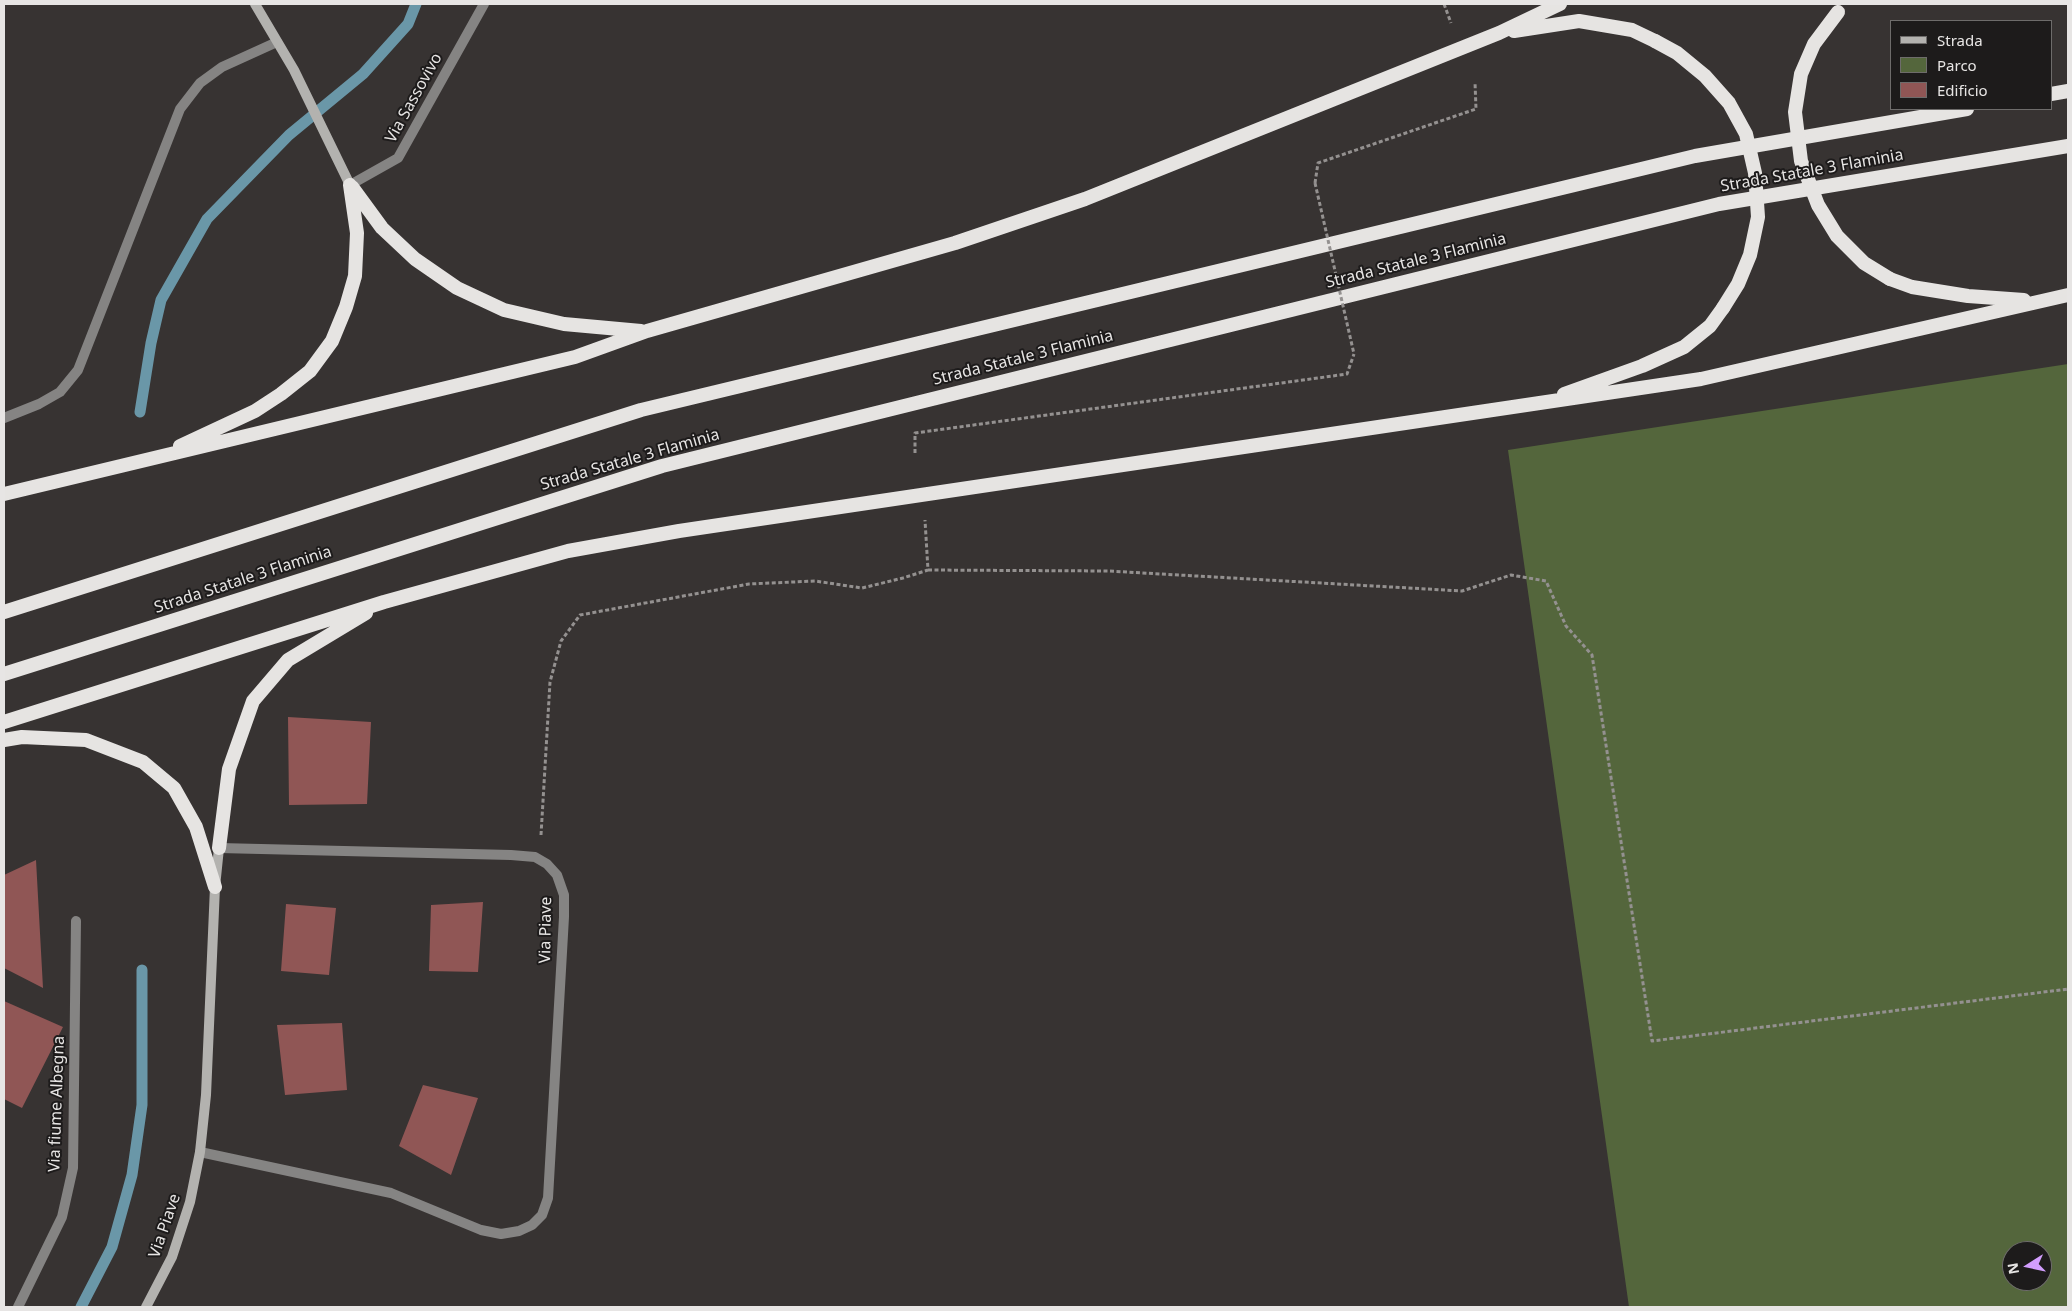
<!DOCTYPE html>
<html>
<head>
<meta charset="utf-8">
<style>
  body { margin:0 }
  #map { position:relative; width:2072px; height:1311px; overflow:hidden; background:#373332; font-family:"Noto Sans",sans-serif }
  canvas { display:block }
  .frame { position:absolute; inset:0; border:5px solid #e7e5e4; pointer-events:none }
  .legend { position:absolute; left:1890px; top:20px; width:162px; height:90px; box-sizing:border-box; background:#1d1b1b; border:1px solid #6e6c6b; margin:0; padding:6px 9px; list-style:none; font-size:15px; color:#e7e5e4 }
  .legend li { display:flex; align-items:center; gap:10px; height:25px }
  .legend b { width:25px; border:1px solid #6e6c6b }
  .north { position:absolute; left:2002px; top:1241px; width:50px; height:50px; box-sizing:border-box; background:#1d1b1b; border:1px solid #6e6c6b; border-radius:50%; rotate:260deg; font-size:14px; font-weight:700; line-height:20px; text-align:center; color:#e7e5e4 }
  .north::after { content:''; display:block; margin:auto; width:18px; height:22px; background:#d29dfd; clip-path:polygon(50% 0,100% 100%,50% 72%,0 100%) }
</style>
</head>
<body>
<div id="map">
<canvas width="2072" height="1311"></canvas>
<div class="frame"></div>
<ul class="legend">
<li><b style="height:6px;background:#b3b2af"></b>Strada</li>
<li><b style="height:14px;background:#54663c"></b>Parco</li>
<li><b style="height:14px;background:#905655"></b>Edificio</li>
</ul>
<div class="north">N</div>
</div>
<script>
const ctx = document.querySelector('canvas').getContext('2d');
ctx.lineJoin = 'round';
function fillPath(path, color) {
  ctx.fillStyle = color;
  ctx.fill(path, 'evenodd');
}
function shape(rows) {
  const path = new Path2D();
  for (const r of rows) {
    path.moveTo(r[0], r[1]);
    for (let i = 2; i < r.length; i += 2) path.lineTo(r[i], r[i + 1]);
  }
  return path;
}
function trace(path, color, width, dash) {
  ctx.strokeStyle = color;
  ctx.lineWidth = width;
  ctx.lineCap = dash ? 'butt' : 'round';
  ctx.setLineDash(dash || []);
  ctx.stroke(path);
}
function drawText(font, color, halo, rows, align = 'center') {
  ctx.font = font + ' "Noto Sans",sans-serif';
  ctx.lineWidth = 4;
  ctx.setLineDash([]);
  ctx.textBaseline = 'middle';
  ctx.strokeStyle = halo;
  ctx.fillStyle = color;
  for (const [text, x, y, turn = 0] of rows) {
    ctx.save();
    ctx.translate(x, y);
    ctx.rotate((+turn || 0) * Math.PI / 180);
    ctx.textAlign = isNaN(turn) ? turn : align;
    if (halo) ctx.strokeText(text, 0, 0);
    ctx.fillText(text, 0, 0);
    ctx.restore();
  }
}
fillPath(shape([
  [2068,364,2068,1307,1629,1307,1508,450],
  [2012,1251,2042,1251,2042,1281,2012,1281]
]), '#54663c');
trace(shape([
  [140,412,151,343,161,300,207,219,289,135,363,74,408,24,416,4],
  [81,1307,112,1247,132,1175,142,1105,142,970]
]), '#6a97a8', 11);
fillPath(shape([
  [288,717,371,722,367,804,289,805],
  [36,860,43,988,4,968,4,875],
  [483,902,478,972,429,971,431,905],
  [286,904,336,908,329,975,281,971],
  [4,1001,63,1027,22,1108,4,1099],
  [342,1023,347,1090,285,1095,277,1025],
  [423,1085,478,1098,451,1175,399,1146]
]), '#905655');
trace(shape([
  [1444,4,1451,23],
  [1315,183,1318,163,1476,109,1475,82],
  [915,453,915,433,1347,374,1354,354],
  [928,570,1108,571,1462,591,1511,575,1546,581,1566,626,1592,655,1652,1041,2068,989],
  [541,835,550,682,561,641,580,615,749,584,815,581,862,588,903,578,928,570,925,520]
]), '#949190', 3, [4, 2.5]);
trace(shape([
  [350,185,398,158,484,4],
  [4,418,39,404,60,392,78,370,180,109,200,83,222,67,277,42],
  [200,1152,391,1193,481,1230,501,1234,519,1231,532,1225,542,1215,548,1198,564,917,564,895,557,875,547,864,535,857,511,855,219,848],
  [18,1307,62,1217,73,1168,76,921]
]), '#858483', 10);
trace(shape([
  [255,4,294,70,350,185],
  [146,1307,172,1257,190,1202,200,1152,206,1095,215,887,219,848]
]), '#b3b2af', 10);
trace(shape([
  [1514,31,1579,21,1632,30,1655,41],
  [2051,94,2068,91],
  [352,187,382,228,415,259,457,288,504,310,564,324,641,331],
  [1890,279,1912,287,1968,296,2024,300],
  [1564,394,1642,366,1684,347,1710,326,1723,308],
  [180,446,255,411,281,394,310,371,332,341,346,307,355,276,357,233,350,185],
  [4,494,575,357,647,331,955,243,1085,199,1499,33,1560,4],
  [4,612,641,410,1695,156,1967,109],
  [4,674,662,466,1719,204,2068,146],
  [4,722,384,602,568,551,679,531,1701,379,2068,295],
  [4,740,22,737,86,740,143,762,174,788,196,827,215,887],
  [219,848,229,769,253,701,288,660,366,613]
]), '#e6e4e2', 14);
trace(shape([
  [1315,183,1354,354]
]), '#949190', 3, [4, 2.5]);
trace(shape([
  [1838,12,1814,44,1801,74,1795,112,1801,161,1818,205,1837,236,1864,263,1890,279],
  [1655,41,1677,53,1705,76,1729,103,1746,134,1755,173,1758,217,1750,255,1738,284,1723,308]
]), '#e6e4e2', 14);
drawText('16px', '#e7e5e4', '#1d1b1b', [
  ["Via Sassovivo",414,98,-61],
  ["Strada Statale 3 Flaminia",1812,171,-10],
  ["Strada Statale 3 Flaminia",1416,261,-14],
  ["Strada Statale 3 Flaminia",1023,358,-14],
  ["Strada Statale 3 Flaminia",630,460,-16],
  ["Strada Statale 3 Flaminia",243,580,-18],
  ["Via Piave",546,930,-89],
  ["Via fiume Albegna",57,1104,-88],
  ["Via Piave",165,1226,-71]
]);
</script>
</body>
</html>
